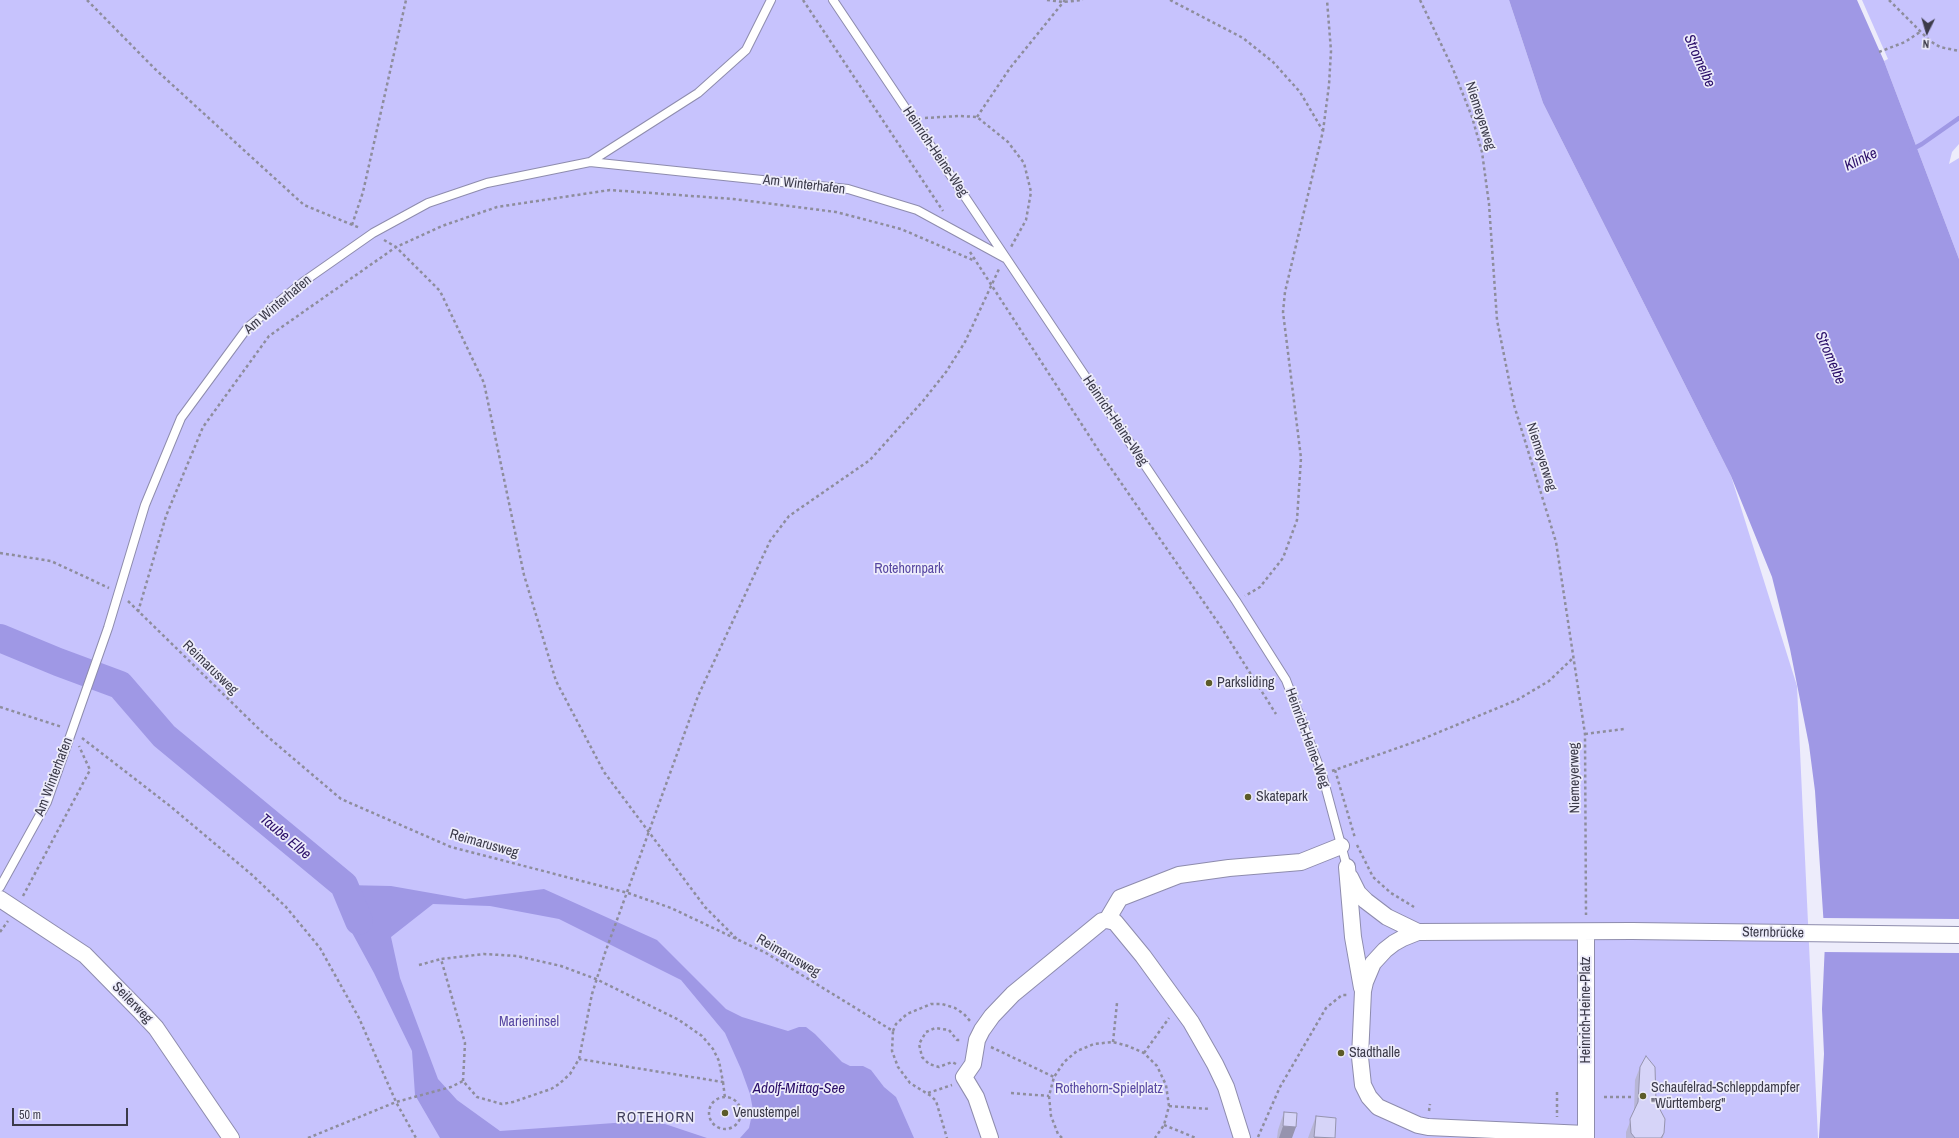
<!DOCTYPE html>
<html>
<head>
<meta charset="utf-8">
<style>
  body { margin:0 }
  #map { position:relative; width:1959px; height:1138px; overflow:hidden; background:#edecfb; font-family:"Archivo Narrow",sans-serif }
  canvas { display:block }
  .north { position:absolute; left:1907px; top:12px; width:40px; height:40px; -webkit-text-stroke:3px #edecfb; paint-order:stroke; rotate:185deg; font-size:11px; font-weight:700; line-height:16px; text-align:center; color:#3b3a49 }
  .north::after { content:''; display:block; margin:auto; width:14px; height:18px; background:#3b3a49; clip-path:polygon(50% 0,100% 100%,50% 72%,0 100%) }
  .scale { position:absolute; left:12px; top:1108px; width:116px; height:18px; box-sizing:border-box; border:2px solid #3b3a49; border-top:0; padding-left:5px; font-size:12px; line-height:14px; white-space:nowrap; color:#3b3a49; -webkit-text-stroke:3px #edecfb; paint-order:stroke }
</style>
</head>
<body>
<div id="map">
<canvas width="1959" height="1138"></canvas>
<div class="north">N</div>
<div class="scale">50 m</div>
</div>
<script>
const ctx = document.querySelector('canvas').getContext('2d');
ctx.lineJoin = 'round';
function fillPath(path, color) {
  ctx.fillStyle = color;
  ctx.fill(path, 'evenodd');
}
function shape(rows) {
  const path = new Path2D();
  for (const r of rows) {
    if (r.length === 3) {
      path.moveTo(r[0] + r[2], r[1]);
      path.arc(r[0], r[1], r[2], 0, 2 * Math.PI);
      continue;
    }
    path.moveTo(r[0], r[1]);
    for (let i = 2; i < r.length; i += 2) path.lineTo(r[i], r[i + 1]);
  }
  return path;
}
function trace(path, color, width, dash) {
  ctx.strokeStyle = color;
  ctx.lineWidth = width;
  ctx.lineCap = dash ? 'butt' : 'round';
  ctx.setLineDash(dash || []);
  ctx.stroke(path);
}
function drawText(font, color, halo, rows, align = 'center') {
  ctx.font = font + ' "Archivo Narrow",sans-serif';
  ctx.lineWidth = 3.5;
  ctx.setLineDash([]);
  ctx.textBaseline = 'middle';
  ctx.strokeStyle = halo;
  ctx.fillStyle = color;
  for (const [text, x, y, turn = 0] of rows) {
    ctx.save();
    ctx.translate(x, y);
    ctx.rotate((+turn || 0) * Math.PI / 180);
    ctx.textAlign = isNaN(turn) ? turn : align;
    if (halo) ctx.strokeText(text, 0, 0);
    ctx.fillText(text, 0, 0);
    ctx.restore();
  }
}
fillPath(shape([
  [0,0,1509,0,1543,103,1731,476,1797,686,1818,1138,0,1138],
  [1862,0,1959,0,1959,144,1952,152,1949,164,1959,158,1959,259,1884,61,1888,59]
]), '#c7c3fd');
fillPath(shape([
  [1509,0,1857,0,1884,61,1959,259,1959,1138,1819,1138,1824,1054,1822,1009,1825,943,1815,791,1809,745,1790,649,1772,577,1731,476,1543,103],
  [344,885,391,886,465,899,544,889,657,940,726,1009,742,1017,788,1031,799,1027,806,1027,815,1034,842,1062,850,1066,863,1066,871,1070,884,1087,896,1097,914,1138,740,1138,749,1128,753,1110,750,1094,741,1069,725,1033,681,980,559,919,490,906,433,904,391,937,400,978,438,1079,457,1100,500,1131,643,1121,665,1124,707,1138,440,1138,415,1095,412,1051,374,973,344,918]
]), '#9f98e5');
fillPath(shape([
  [1822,918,1959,919,1959,953,1823,952]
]), '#edecfb');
trace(shape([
  [1911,150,1922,144,1959,118]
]), '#9f98e5', 4.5);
trace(shape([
  [0,638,58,662,120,685,164,736,344,885,359,921]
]), '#9f98e5', 28);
const lane = shape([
  [833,0,1236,601,1286,680,1322,774,1347,867],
  [590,162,698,93,746,50,771,0],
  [0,887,47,802,108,628,145,505,181,418,248,327,303,282,373,233,428,203,487,183,590,162,848,189,917,210,1005,258]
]);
const street = shape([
  [1347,867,1353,937,1362,988],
  [1350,877,1358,893,1366,901,1387,917,1418,932],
  [0,899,85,955,141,1012,156,1028,231,1138],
  [1107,920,1115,922,1143,956,1191,1022,1215,1064,1226,1087,1242,1138],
  [1586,1134,1428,1127,1418,1125,1378,1107,1369,1097,1363,1085,1360,1057,1363,991,1365,982,1373,963,1385,950,1394,943,1403,938,1418,932,1632,931,1959,935],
  [990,1138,976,1097,964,1077,973,1064,977,1040,982,1030,992,1016,1013,994,1102,921,1107,920,1120,898,1179,875,1229,868,1301,862,1341,846],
  [1586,1138,1586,932]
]);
trace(lane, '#8e8cad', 10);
trace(street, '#8e8cad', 18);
trace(shape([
  [87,0,155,69,304,205,360,228],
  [803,0,943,211],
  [1047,0,1063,2,1083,0],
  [1170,0,1243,38,1273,62,1300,92,1323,131,1285,292,1283,312,1301,458,1297,520,1283,558,1260,587,1245,596],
  [1420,0,1453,69,1472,117,1482,152,1489,204,1497,320,1514,405,1556,542,1585,734,1586,915],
  [1889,0,1930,41,1940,47,1959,51],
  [1879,52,1905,42,1920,32],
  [977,117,1010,68,1065,0],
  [925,118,959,116,977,117,1008,142,1024,163,1031,192,1026,220,1011,247],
  [1323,131,1329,85,1331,51,1327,0],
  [352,225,363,192,406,0],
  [384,240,396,247,440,291,484,383,524,575,556,681,604,772,705,907,739,941],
  [970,252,1099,451,1221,627,1276,714],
  [0,553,51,561,109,588],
  [128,601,261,731,341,799,451,847,628,893,671,908,766,953,893,1031,892,1051,898,1067,910,1083,931,1096,936,1101,947,1138],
  [138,612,166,516,203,427,269,336,396,247,442,226,497,207,610,190,733,199,836,212,901,229,975,261],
  [0,707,62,727],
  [1585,734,1624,729],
  [82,738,170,806,251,874,286,907,320,948,359,1018,396,1102,416,1138],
  [1335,770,1355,838],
  [1332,771,1420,740,1517,700,1549,681,1573,658],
  [1357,845,1373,877,1391,893,1414,907],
  [23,896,90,770,79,746],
  [0,932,8,921],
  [419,965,441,959],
  [893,1031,896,1024,907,1014,931,1004,942,1004,955,1008,964,1014,970,1021],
  [1113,1042,1117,1003],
  [991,1047,1054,1077],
  [1144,1053,1169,1018],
  [956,1064,952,1062,939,1067,929,1064,922,1057,919,1044,926,1032,935,1028,949,1030,957,1040,962,1040],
  [463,1081,465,1043,441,959,484,954,517,956,561,966,596,979,679,1020,702,1036,713,1049,719,1061,723,1082,579,1059],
  [723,1082,725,1098],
  [1557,1092,1557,1117],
  [928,1093,952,1085],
  [1011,1093,1049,1096],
  [1604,1097,1633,1097],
  [725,1113,16],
  [1169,1106,1210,1109],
  [1429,1111,1430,1104],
  [1164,1125,1196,1138],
  [1258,1137,1280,1087,1326,1008,1342,995,1348,995],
  [308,1138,396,1102,451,1087,463,1081,477,1097,502,1104,513,1102,551,1089,559,1084,570,1074,579,1059,592,994,605,953,698,696,770,541,789,516,870,460,923,401,946,372,965,342,999,269],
  [1062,1138,1058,1134,1051,1116,1049,1096,1054,1077,1064,1062,1077,1051,1094,1044,1113,1042,1128,1046,1144,1053,1157,1066,1166,1085,1169,1106,1164,1125,1155,1138]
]), '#8e8d9c', 2.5, [3, 3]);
trace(lane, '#fff', 8);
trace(street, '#fff', 16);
fillPath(shape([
  [1640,1067,1656,1102,1664,1133,1663,1138,1626,1138,1626,1132,1634,1112,1635,1080],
  [1284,1112,1292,1138,1277,1138,1278,1130],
  [1316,1116,1335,1138,1308,1138]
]), '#b8b6d5');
fillPath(shape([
  [1283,1126,1296,1127,1292,1138,1279,1138],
  [1314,1137,1333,1138,1314,1138]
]), '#9694ae');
const building = shape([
  [1646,1056,1655,1067,1656,1102,1665,1119,1664,1133,1661,1138,1635,1138,1631,1133,1630,1119,1638,1102,1640,1067,1646,1056],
  [1284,1112,1297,1113,1296,1127,1283,1126,1284,1112],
  [1316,1116,1336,1118,1335,1138,1314,1137,1316,1116]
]);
fillPath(building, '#d6d4f8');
trace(building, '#9694ae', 1);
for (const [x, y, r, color] of [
  [1209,683,4,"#5c5b28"],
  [1248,797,4,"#5c5b28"],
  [1341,1053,4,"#5c5b28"],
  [1643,1096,4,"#5c5b28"],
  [725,1113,4,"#5c5b28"]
]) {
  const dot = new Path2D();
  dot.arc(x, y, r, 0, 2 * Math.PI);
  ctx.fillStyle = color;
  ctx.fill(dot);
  trace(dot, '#edecfb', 1.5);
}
drawText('14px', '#3b3a49', '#edecfb', [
  ["Niemeyerweg",1480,116,72],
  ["Heinrich-Heine-Weg",935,152,56],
  ["Am Winterhafen",804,185,7],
  ["Am Winterhafen",278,305,-40],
  ["Heinrich-Heine-Weg",1115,421,56],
  ["Niemeyerweg",1541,457,72],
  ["Reimarusweg",210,668,44],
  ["Heinrich-Heine-Weg",1307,738,70],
  ["Am Winterhafen",54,777,-69],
  ["Niemeyerweg",1575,778,-91],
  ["Reimarusweg",484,844,16],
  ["Sternbrücke",1773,933,1],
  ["Reimarusweg",788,956,30],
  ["Seilerweg",132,1003,46],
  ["Heinrich-Heine-Platz",1586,1010,-90]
]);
drawText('14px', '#5646a1', '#edecfb', [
  ["Rotehornpark",909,569],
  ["Marieninsel",529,1022],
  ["Rothehorn-Spielplatz",1109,1089]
]);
drawText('14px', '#3b3a49', '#edecfb', [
  ["Parksliding",1217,683],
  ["Skatepark",1256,797],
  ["Stadthalle",1349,1053],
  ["Schaufelrad-Schleppdampfer",1651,1088],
  ["\"Württemberg\"",1651,1104],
  ["Venustempel",733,1113]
], 'left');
drawText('italic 15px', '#2b0f69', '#edecfb', [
  ["Stromelbe",1699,61,66],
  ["Klinke",1861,160,-25],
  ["Stromelbe",1830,358,67],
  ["Taube Elbe",285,837,40],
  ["Adolf-Mittag-See",799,1089]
]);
ctx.letterSpacing = '1px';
drawText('15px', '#42405d', '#edecfb', [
  ["ROTEHORN",656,1118]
]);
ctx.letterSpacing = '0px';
</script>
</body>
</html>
